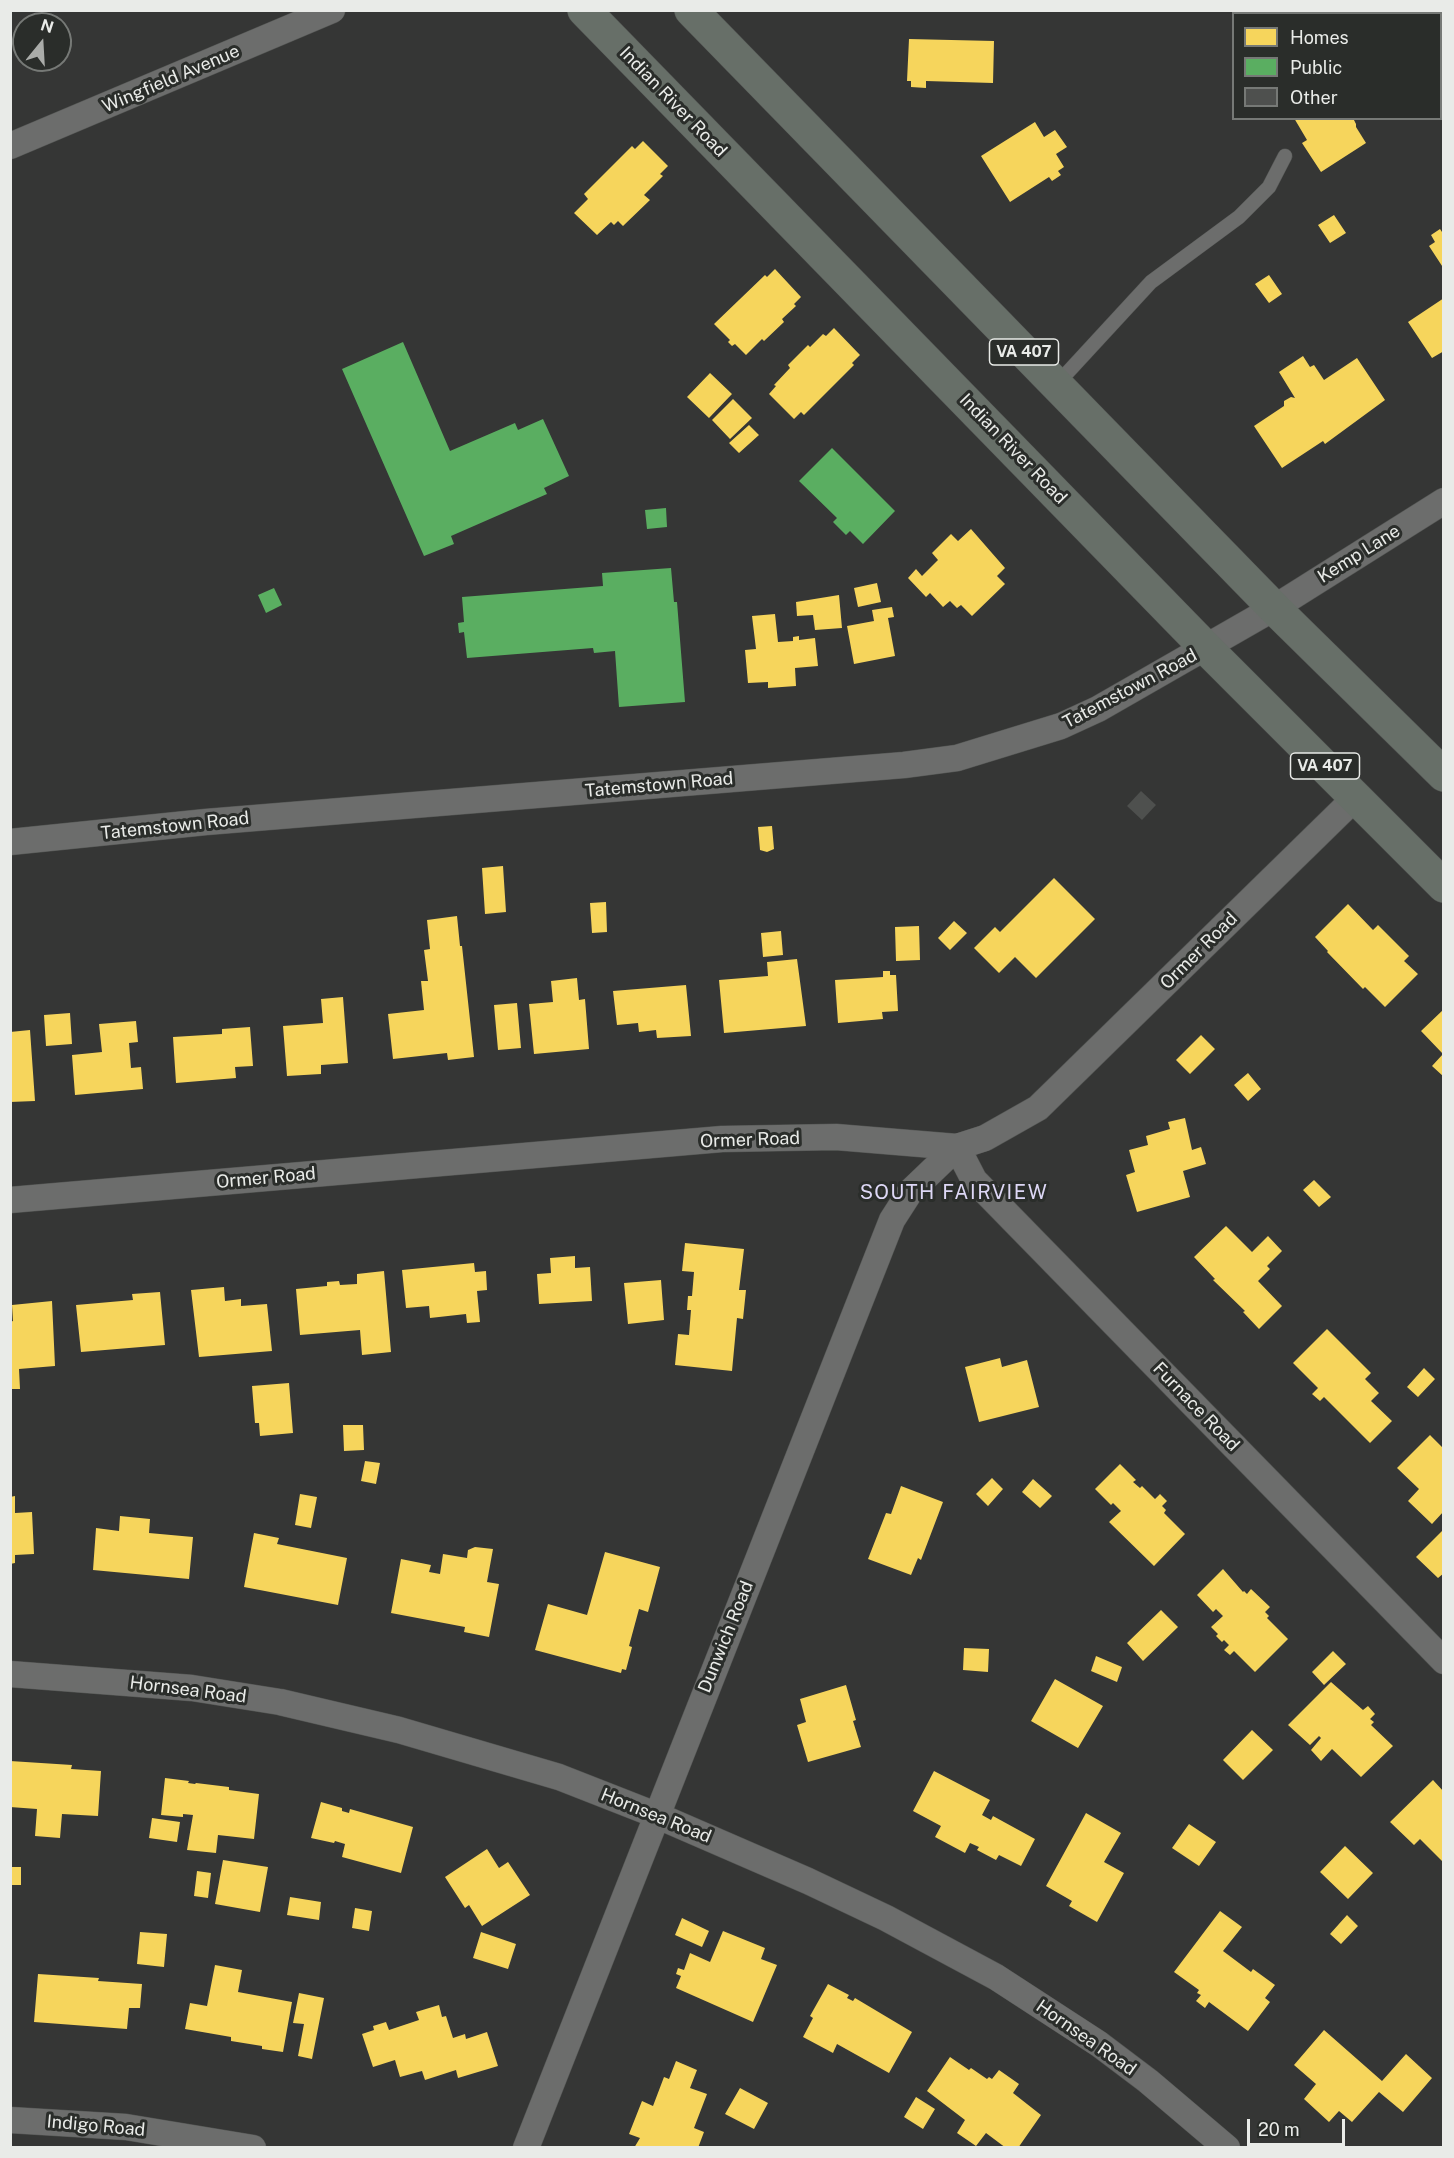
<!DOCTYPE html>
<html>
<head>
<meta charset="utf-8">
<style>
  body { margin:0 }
  #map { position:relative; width:1454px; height:2158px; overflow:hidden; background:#353635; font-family:"Public Sans",sans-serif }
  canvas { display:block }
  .frame { position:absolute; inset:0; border:12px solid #e9ebe8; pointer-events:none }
  .legend { position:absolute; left:1232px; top:12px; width:210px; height:108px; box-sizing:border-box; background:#2a2d2a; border:2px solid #767976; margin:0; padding:8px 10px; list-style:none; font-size:18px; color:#e9ebe8 }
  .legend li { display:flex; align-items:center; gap:12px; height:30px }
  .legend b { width:30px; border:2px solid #767976 }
  .north { position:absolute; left:12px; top:12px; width:60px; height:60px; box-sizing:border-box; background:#2a2d2a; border:2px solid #767976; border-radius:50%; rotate:18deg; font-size:16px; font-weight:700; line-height:24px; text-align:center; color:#e9ebe8 }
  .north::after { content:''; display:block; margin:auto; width:21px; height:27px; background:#aaaca9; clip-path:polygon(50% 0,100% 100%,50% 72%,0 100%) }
  .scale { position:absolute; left:1247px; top:2119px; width:98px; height:27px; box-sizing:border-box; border:3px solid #e9ebe8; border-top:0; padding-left:8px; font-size:18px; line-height:21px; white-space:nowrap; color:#e9ebe8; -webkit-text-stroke:4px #2a2d2a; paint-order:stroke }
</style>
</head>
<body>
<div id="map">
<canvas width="1454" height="2158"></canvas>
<div class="frame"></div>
<ul class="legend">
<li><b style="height:16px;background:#f6d55c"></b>Homes</li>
<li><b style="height:16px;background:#5aae61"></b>Public</li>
<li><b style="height:16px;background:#4e504e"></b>Other</li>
</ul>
<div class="north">N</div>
<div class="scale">20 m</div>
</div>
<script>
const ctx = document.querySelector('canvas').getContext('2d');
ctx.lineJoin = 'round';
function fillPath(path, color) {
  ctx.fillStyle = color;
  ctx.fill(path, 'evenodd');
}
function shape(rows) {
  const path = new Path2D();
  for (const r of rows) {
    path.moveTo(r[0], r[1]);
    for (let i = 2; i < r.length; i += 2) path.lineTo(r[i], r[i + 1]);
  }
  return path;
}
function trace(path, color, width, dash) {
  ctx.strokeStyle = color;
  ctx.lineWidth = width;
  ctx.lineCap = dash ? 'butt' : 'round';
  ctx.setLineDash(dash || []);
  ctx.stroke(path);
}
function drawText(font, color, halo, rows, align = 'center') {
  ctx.font = font + ' "Public Sans",sans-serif';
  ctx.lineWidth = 6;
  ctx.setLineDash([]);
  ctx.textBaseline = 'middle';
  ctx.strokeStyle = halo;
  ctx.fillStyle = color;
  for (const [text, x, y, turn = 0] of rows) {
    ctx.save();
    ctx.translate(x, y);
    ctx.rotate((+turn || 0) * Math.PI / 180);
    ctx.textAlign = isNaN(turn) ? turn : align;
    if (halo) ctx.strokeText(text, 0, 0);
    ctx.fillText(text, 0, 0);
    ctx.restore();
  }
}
fillPath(shape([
  [1402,10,1444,10,1444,78,1440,80,1440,14,1396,14],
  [909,39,994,41,993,83,926,81,926,88,911,87,911,81,907,81],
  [1294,118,1353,118,1356,124,1356,127,1366,143,1321,172,1302,143,1307,140],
  [1035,122,1044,137,1055,130,1067,147,1056,154,1064,167,1058,171,1061,175,1052,181,1049,177,1010,202,981,156],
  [643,141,668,166,660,174,663,176,644,195,650,200,623,226,618,221,614,225,611,222,597,235,574,213,588,199,584,194,632,146,635,149],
  [1334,215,1346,233,1330,243,1318,225],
  [1440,229,1444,235,1444,269,1429,246,1435,242,1431,235],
  [775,269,801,297,794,304,796,306,782,319,784,322,764,341,762,339,746,355,735,344,732,346,728,342,730,340,714,324,765,275,767,277],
  [1269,275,1282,294,1269,303,1255,284],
  [1444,298,1444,351,1432,358,1408,322],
  [834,328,860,355,852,363,854,365,804,415,801,412,794,419,769,394,776,386,774,385,790,368,788,365,808,345,810,347,823,334,826,336],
  [1303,356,1310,367,1314,365,1324,380,1357,358,1385,400,1325,444,1323,441,1282,468,1254,426,1284,406,1284,401,1291,397,1295,398,1279,372],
  [710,373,732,394,709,418,687,397],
  [733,399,752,418,730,439,712,420],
  [749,425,759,435,739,453,729,443],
  [971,529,1005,568,997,576,1005,584,972,616,961,605,957,608,950,601,943,607,930,593,926,597,908,578,916,569,922,576,938,560,932,553,951,534,958,541],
  [877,583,881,602,858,607,854,588],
  [839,595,842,628,815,630,813,615,797,616,796,602],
  [892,607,894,617,888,618,895,656,854,664,847,626,874,621,872,610],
  [775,614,778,642,793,641,793,637,799,636,799,640,815,638,818,666,795,668,796,686,768,688,768,682,748,683,745,650,756,649,752,616],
  [772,826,774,849,767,852,760,850,758,827],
  [503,866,506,912,485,914,482,868],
  [1054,878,1095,919,1036,978,1015,957,999,973,974,948,995,927,1000,932],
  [606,902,607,932,592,933,590,903],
  [1348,904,1373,930,1378,925,1409,956,1404,961,1418,974,1385,1007,1365,987,1363,989,1327,952,1328,951,1315,937],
  [457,916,460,946,462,946,474,1057,448,1060,447,1053,393,1059,388,1014,424,1010,421,981,428,981,424,950,430,949,427,920],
  [954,921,967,933,950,950,938,938],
  [919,926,920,960,896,961,895,927],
  [781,931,783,955,763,957,761,933],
  [797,959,806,1026,724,1033,719,980,768,976,767,962],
  [883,971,890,971,890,975,896,975,898,1011,882,1012,883,1019,838,1023,835,980,883,977],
  [577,978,579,1000,585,999,589,1049,534,1054,529,1004,553,1002,551,981],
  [686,985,691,1036,657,1038,656,1030,639,1032,638,1023,617,1025,613,991],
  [343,997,348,1063,321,1065,321,1074,287,1076,283,1026,323,1023,321,999],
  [517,1003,521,1048,498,1050,494,1005],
  [1444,1009,1444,1077,1432,1066,1443,1054,1421,1031],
  [70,1013,72,1044,46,1046,44,1015],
  [136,1021,138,1042,129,1043,131,1068,141,1067,143,1089,75,1095,72,1055,102,1052,99,1024],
  [250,1027,253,1066,235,1067,236,1078,176,1083,173,1037,222,1034,222,1029],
  [30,1030,35,1101,10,1102,10,1032],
  [1201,1035,1215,1049,1190,1074,1176,1060],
  [1248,1073,1261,1089,1248,1101,1234,1085],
  [1185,1118,1192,1150,1201,1147,1206,1164,1183,1171,1190,1197,1137,1212,1126,1175,1135,1172,1129,1150,1148,1145,1146,1136,1170,1129,1168,1122],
  [1314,1180,1331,1197,1319,1207,1303,1190],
  [1226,1226,1252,1252,1268,1236,1282,1251,1267,1266,1270,1269,1258,1281,1282,1306,1259,1329,1243,1312,1245,1311,1213,1280,1215,1279,1194,1257],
  [685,1243,744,1249,739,1290,746,1290,743,1319,737,1318,732,1371,675,1365,678,1334,689,1335,691,1310,687,1310,688,1296,692,1296,694,1272,682,1271],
  [575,1256,575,1268,590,1267,592,1301,539,1304,537,1274,551,1273,550,1258],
  [474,1263,475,1272,486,1271,487,1290,477,1291,480,1322,467,1323,466,1314,430,1318,429,1306,406,1308,402,1270],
  [384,1271,391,1352,362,1355,360,1330,300,1335,296,1289,327,1286,327,1282,339,1281,340,1285,357,1284,357,1274],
  [661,1280,664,1320,628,1324,624,1283],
  [224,1287,225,1301,241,1299,241,1306,267,1304,272,1351,199,1357,191,1290],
  [160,1292,165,1345,81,1352,76,1305,133,1300,132,1294],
  [52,1301,55,1366,19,1369,20,1389,10,1389,10,1322,13,1321,12,1305],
  [1327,1329,1371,1373,1365,1379,1379,1393,1371,1401,1392,1421,1370,1443,1324,1397,1320,1401,1312,1394,1318,1388,1293,1363],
  [1000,1358,1002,1367,1027,1360,1039,1407,979,1422,965,1367],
  [1424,1368,1435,1379,1418,1397,1407,1387],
  [289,1383,293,1433,260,1436,259,1423,255,1423,252,1386],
  [343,1425,363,1425,364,1450,344,1451],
  [1430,1435,1444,1449,1444,1511,1432,1524,1408,1501,1419,1489,1397,1468],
  [365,1461,380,1463,376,1484,361,1481],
  [1120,1464,1136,1480,1133,1482,1140,1488,1142,1486,1155,1499,1160,1494,1167,1501,1162,1506,1166,1510,1164,1513,1185,1534,1154,1566,1109,1522,1121,1511,1113,1503,1111,1505,1095,1489],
  [992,1478,1003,1489,988,1506,976,1494],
  [1033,1479,1052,1496,1040,1508,1022,1492],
  [901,1486,943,1502,921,1560,918,1558,911,1575,868,1559,886,1513,891,1514],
  [300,1494,317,1497,311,1528,295,1525],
  [15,1496,15,1513,32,1512,34,1554,15,1555,15,1563,10,1564,10,1497],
  [120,1516,150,1519,149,1533,193,1537,189,1579,93,1570,96,1528,119,1531],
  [1444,1529,1444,1573,1438,1578,1416,1557],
  [254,1533,279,1538,277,1544,347,1558,338,1605,244,1587],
  [475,1547,493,1549,487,1582,499,1584,489,1637,464,1632,465,1627,391,1613,401,1559,431,1565,429,1572,440,1574,443,1554,467,1558,468,1550],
  [605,1552,660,1567,648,1612,639,1609,629,1646,632,1647,626,1670,622,1669,621,1673,535,1650,548,1604,587,1615],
  [1223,1569,1243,1592,1244,1591,1247,1594,1251,1589,1270,1607,1265,1612,1269,1616,1267,1618,1288,1639,1255,1672,1234,1651,1230,1655,1224,1650,1229,1645,1224,1640,1222,1642,1216,1636,1218,1634,1211,1627,1223,1616,1216,1609,1213,1612,1197,1595],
  [1161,1610,1178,1627,1143,1661,1127,1643],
  [964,1648,989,1649,988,1672,963,1670],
  [1333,1651,1346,1664,1324,1685,1312,1672],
  [1096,1656,1122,1667,1117,1682,1091,1671],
  [1055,1679,1103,1706,1078,1748,1031,1721],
  [1331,1682,1363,1710,1368,1706,1375,1714,1370,1719,1374,1722,1371,1725,1393,1746,1361,1777,1332,1749,1321,1761,1311,1750,1321,1738,1319,1736,1310,1745,1288,1725],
  [846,1685,856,1720,853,1721,861,1747,808,1762,797,1725,806,1722,800,1699],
  [1252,1730,1273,1750,1243,1780,1223,1760],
  [10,1761,72,1765,71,1769,101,1771,98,1816,62,1814,60,1838,35,1836,37,1809,10,1807],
  [934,1771,990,1800,982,1815,991,1820,993,1816,1035,1839,1021,1866,999,1855,996,1860,977,1850,979,1847,970,1843,965,1853,935,1837,941,1826,913,1811],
  [165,1778,189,1781,188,1783,195,1784,196,1783,229,1787,229,1790,259,1794,254,1839,218,1835,216,1853,187,1850,193,1815,183,1814,183,1817,161,1815],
  [1433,1780,1444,1792,1444,1863,1420,1839,1414,1845,1390,1822],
  [321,1802,342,1808,342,1811,349,1813,350,1809,413,1827,401,1873,342,1857,345,1844,335,1841,334,1843,311,1838],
  [1086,1813,1121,1833,1104,1862,1124,1873,1097,1922,1069,1906,1072,1901,1046,1886],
  [152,1818,180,1822,177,1842,149,1838],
  [1189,1824,1216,1842,1199,1866,1172,1848],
  [1345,1846,1373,1873,1348,1899,1320,1872],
  [487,1849,499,1868,508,1862,530,1895,482,1926,469,1905,465,1908,445,1877],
  [223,1860,268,1867,260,1912,215,1904],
  [10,1867,21,1867,21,1885,10,1885],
  [197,1871,211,1873,208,1898,194,1896],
  [290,1897,321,1902,319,1920,287,1915],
  [355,1908,372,1911,369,1931,352,1928],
  [1220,1911,1242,1927,1223,1951,1251,1972,1253,1969,1275,1985,1265,1998,1270,2002,1248,2031,1209,2002,1205,2008,1196,2001,1201,1995,1197,1993,1199,1990,1174,1972],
  [1347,1915,1358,1926,1341,1944,1330,1934],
  [682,1918,709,1931,702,1947,675,1935],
  [723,1931,765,1948,761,1959,777,1965,753,2022,676,1988,681,1976,676,1974,678,1968,684,1970,690,1953,710,1962],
  [140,1932,167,1934,164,1967,137,1964],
  [481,1932,516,1944,508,1969,473,1958],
  [215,1965,242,1970,238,1992,292,2002,283,2052,262,2049,262,2046,231,2041,231,2037,185,2029,190,2003,207,2006],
  [38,1974,99,1978,98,1981,142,1984,140,2008,129,2008,127,2029,34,2022],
  [828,1984,849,1995,847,1998,853,2001,855,1998,912,2032,889,2073,837,2044,833,2053,803,2037,813,2018,810,2016],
  [299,1993,324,1998,312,2059,298,2056,304,2024,293,2023],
  [439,2005,442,2017,446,2016,453,2038,465,2034,466,2039,487,2032,498,2066,458,2078,456,2070,425,2080,422,2071,400,2077,395,2060,373,2067,362,2034,374,2030,373,2026,386,2022,389,2030,419,2020,416,2012],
  [1324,2030,1382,2081,1406,2054,1432,2078,1403,2112,1379,2092,1352,2122,1339,2111,1329,2122,1304,2099,1316,2084,1294,2065],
  [950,2057,969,2070,971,2068,987,2079,989,2077,992,2079,999,2070,1019,2084,1013,2093,1041,2115,1018,2148,1006,2148,986,2133,976,2146,957,2133,965,2120,927,2091],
  [676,2061,697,2070,690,2088,707,2094,694,2128,704,2132,698,2148,634,2148,640,2138,629,2134,642,2101,653,2106,664,2077,669,2079],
  [740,2088,768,2103,754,2129,725,2114],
  [916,2097,935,2109,923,2129,904,2117]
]), '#f6d55c');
fillPath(shape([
  [403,342,450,451,515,423,518,430,543,419,569,476,544,488,547,494,451,536,454,544,424,556,342,369],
  [832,448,895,511,863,544,850,531,846,535,833,522,837,518,799,481],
  [666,508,667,527,647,529,645,510],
  [671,568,674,602,677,602,685,702,619,707,615,651,594,653,593,648,467,658,464,632,459,633,458,623,464,622,462,597,603,586,602,573],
  [274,588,282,605,266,613,258,595]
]), '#5aae61');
fillPath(shape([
  [1141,791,1156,805,1142,820,1127,806]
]), '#4e504e');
const lane = shape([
  [1056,385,1151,282,1239,217,1269,187,1285,156]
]);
const street = shape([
  [10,146,332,10],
  [10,842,206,822,904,765,957,758,1061,726,1098,709,1274,608,1444,501],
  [10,1200,722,1139,836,1137,957,1147,985,1138,1038,1108,1356,797],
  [10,1674,192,1688,280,1702,399,1730,559,1777,656,1815,808,1881,886,1918,996,1977,1099,2044,1148,2081,1227,2148],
  [10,2120,126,2127,253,2148],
  [526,2148,892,1220,910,1192,957,1147,974,1180,1444,1661]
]);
const primary = shape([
  [584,10,1206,648,1444,886],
  [691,10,1274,608,1444,775]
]);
trace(lane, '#525452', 15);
trace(street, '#525452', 27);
trace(primary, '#525452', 34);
trace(lane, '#6c6d6c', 14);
trace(street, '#6c6d6c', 26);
trace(primary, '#676f68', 33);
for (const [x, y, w] of [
  [1024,352,69],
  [1325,766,69]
]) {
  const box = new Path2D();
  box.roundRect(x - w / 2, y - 13, w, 26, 4.5);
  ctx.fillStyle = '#2a2d2a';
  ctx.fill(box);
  trace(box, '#e9ebe8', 1.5);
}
drawText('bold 16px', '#e9ebe8', null, [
  ["VA 407",1024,352],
  ["VA 407",1325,766]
]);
drawText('18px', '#e9ebe8', '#2a2d2a', [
  ["Wingfield Avenue",171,79,-23],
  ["Indian River Road",673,102,46],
  ["Indian River Road",1013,449,46],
  ["Kemp Lane",1359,554,-32],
  ["Tatemstown Road",1130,689,-28],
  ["Tatemstown Road",659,785,-5],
  ["Tatemstown Road",175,826,-6],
  ["Ormer Road",1199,951,-45],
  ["Ormer Road",750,1140,-2],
  ["Ormer Road",266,1178,-5],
  ["Furnace Road",1196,1407,46],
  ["Dunwich Road",726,1637,-68],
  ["Hornsea Road",188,1690,7],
  ["Hornsea Road",656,1816,22],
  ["Hornsea Road",1086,2038,35],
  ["Indigo Road",96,2126,5]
]);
ctx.letterSpacing = '1.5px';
drawText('20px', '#ddd7f5', '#2a2d2a', [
  ["SOUTH FAIRVIEW",954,1193]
]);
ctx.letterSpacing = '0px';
</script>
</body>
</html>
